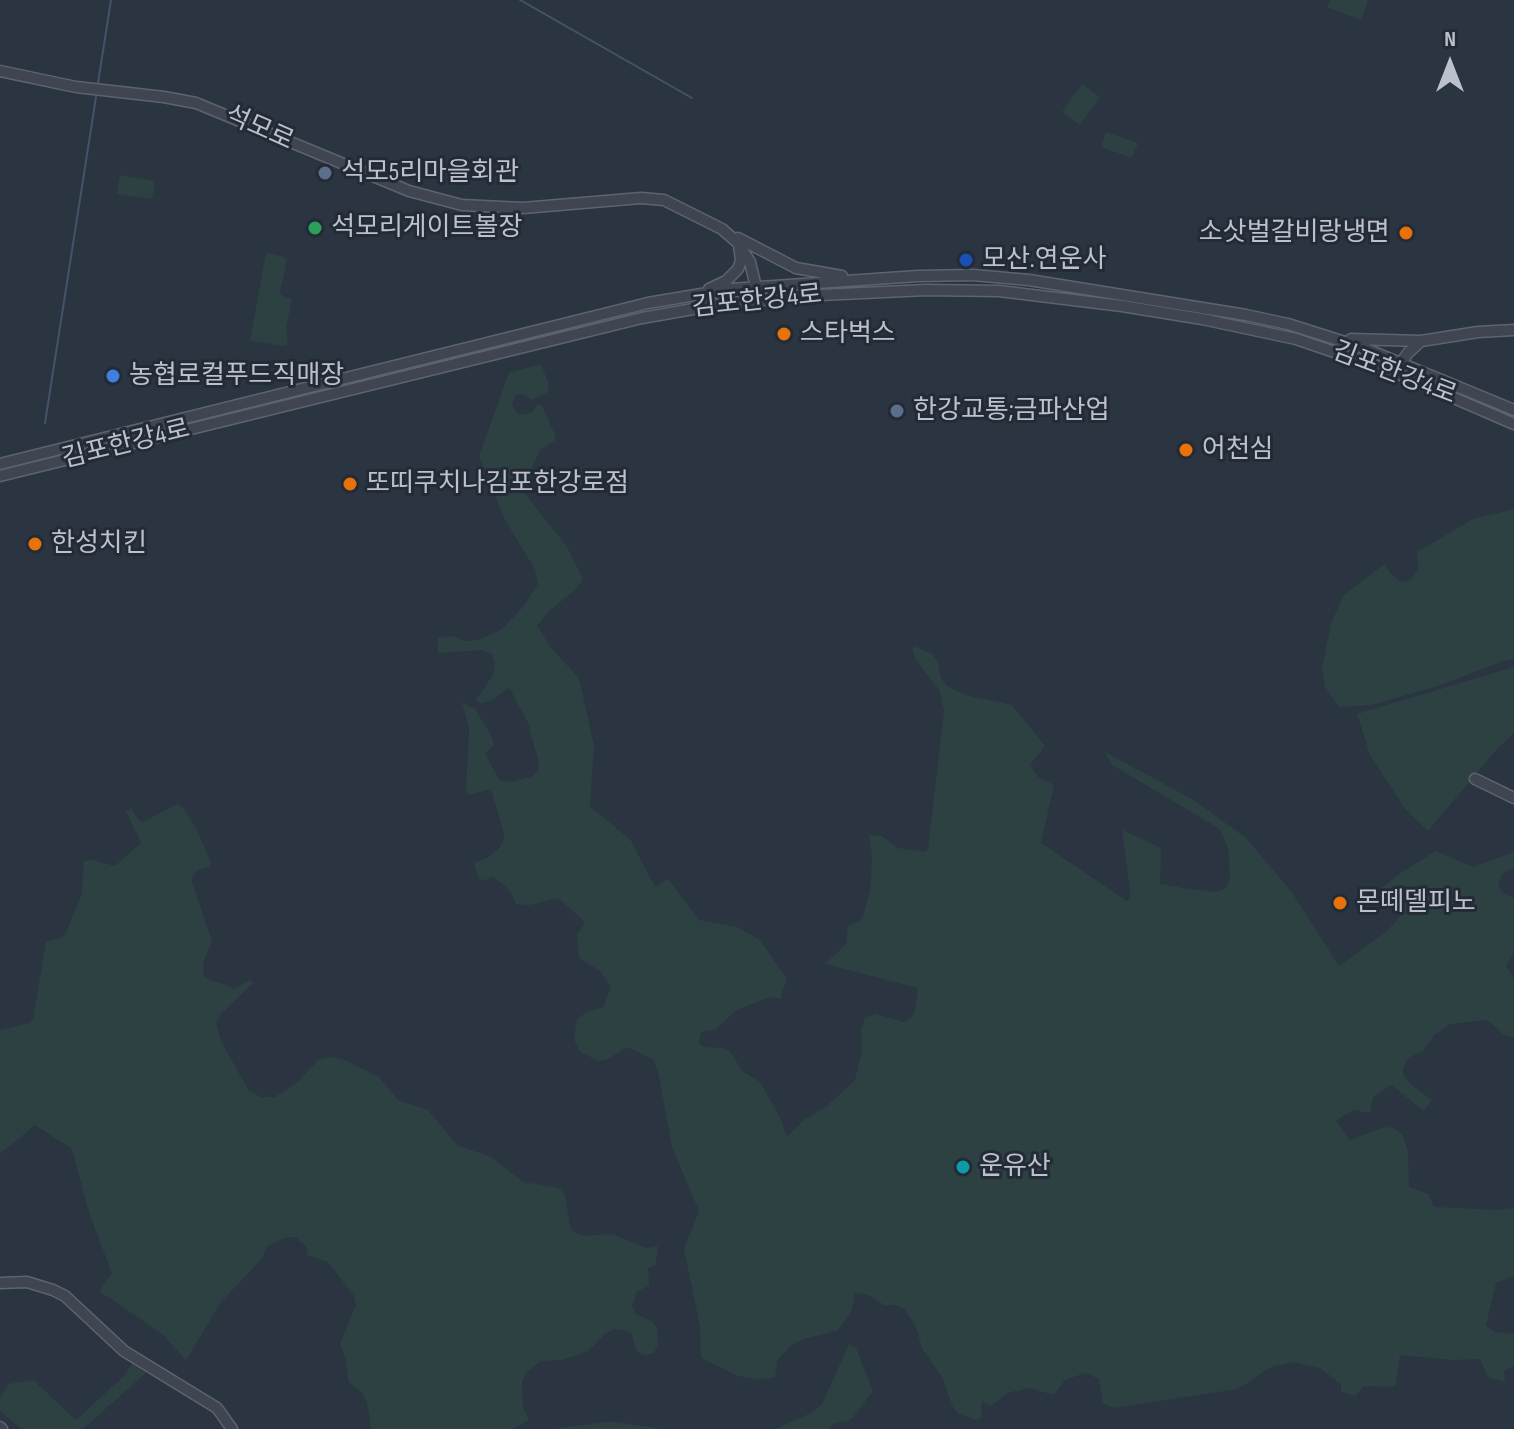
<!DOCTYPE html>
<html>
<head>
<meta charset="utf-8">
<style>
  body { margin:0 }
  #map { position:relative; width:1514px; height:1429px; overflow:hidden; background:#2b3441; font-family:"Sofia Sans Condensed",sans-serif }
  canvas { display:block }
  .north { position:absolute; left:1410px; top:24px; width:80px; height:80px; -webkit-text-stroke:6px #232b37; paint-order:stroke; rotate:0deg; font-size:22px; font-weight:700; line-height:32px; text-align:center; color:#bcc1cb }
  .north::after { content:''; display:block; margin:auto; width:28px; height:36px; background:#bcc1cb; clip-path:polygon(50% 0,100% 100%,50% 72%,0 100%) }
</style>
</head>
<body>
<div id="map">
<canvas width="1514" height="1429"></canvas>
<div class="north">N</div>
</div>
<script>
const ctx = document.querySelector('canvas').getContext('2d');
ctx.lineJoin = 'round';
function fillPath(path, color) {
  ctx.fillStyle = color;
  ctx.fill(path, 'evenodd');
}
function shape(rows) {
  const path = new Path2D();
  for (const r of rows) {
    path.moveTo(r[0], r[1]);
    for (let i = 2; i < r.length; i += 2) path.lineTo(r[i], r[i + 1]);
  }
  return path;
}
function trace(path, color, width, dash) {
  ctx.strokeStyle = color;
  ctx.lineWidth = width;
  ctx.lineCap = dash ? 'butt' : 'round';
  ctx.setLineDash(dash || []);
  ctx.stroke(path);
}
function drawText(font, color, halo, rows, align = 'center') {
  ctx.font = font + ' "Sofia Sans Condensed","Noto Sans KR",sans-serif';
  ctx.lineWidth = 6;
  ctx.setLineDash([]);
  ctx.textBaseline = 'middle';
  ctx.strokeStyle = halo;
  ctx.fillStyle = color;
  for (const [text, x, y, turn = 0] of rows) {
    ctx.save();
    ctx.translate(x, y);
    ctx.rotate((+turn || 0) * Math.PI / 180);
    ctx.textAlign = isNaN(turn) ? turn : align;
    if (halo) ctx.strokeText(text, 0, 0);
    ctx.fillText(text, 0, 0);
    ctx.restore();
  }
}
fillPath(shape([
  [1330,0,1368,0,1361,20,1327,7],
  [1082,84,1100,97,1080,125,1062,112],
  [1106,132,1138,143,1132,158,1101,147],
  [120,175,155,181,152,199,117,194],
  [266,253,282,256,287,260,280,291,281,295,292,299,286,327,288,344,284,346,250,341],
  [541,364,548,382,548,392,532,400,522,394,515,395,512,405,517,413,525,415,532,412,537,405,542,405,556,437,554,441,540,450,522,490,567,547,582,577,582,581,575,590,548,612,537,626,552,649,579,678,594,746,590,807,630,839,655,887,668,879,699,920,737,927,760,940,787,979,780,999,771,997,738,1009,715,1030,701,1032,699,1043,703,1047,724,1048,730,1051,742,1071,760,1082,780,1117,787,1137,804,1120,827,1106,855,1080,862,1050,861,1030,865,1018,876,1014,904,1022,911,1018,915,1011,918,988,825,964,846,944,848,926,860,920,864,914,871,885,872,856,869,835,882,836,898,848,925,852,928,849,944,711,940,691,916,660,912,649,914,646,932,654,938,662,941,678,947,686,965,695,1012,705,1045,746,1030,765,1038,777,1054,785,1041,843,1127,901,1130,899,1130,890,1122,830,1161,848,1160,884,1183,888,1215,892,1225,889,1230,880,1228,848,1220,829,1112,765,1105,752,1194,800,1246,838,1291,891,1339,966,1386,932,1402,914,1402,904,1379,906,1374,901,1379,890,1402,872,1436,851,1473,867,1514,852,1514,867,1501,875,1498,885,1504,894,1514,898,1514,952,1506,965,1514,979,1514,1038,1503,1034,1488,1020,1450,1024,1434,1035,1423,1051,1408,1058,1403,1069,1404,1076,1412,1085,1432,1100,1424,1111,1391,1085,1373,1097,1370,1113,1353,1110,1336,1121,1350,1140,1384,1127,1393,1128,1402,1134,1408,1151,1409,1187,1428,1194,1434,1207,1501,1210,1514,1208,1514,1276,1496,1283,1486,1325,1495,1332,1514,1334,1514,1366,1504,1370,1505,1382,1488,1377,1480,1359,1451,1360,1400,1355,1395,1387,1364,1386,1355,1396,1341,1392,1341,1384,1320,1368,1293,1362,1271,1367,1238,1389,1113,1408,1103,1403,1099,1379,1085,1373,1065,1380,1054,1395,1029,1388,1007,1393,991,1406,982,1401,981,1417,977,1420,959,1414,953,1407,942,1377,923,1350,915,1325,904,1309,896,1305,884,1305,868,1295,855,1293,851,1313,837,1331,803,1339,789,1347,777,1361,775,1378,756,1379,738,1376,701,1358,700,1327,684,1249,699,1211,672,1147,659,1076,654,1060,630,1048,623,1049,609,1059,598,1061,579,1051,574,1039,577,1019,588,1011,603,1008,611,986,600,971,579,958,577,934,584,925,584,921,558,898,530,905,516,904,512,893,500,882,492,877,482,881,478,877,474,863,489,857,498,849,503,843,504,834,492,792,487,790,470,795,466,792,469,728,462,702,475,709,492,737,494,745,485,753,499,780,511,782,533,776,538,771,539,763,528,723,509,687,493,700,480,703,476,700,493,675,495,664,492,654,481,650,438,653,438,638,452,636,464,641,478,640,501,630,522,608,538,584,535,569,505,520,479,456,509,373],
  [1514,509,1514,659,1503,661,1441,685,1372,705,1339,707,1325,687,1322,668,1331,624,1343,596,1384,564,1391,574,1401,582,1411,580,1418,569,1417,552,1473,519],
  [1514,667,1514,733,1495,751,1428,831,1405,809,1370,755,1357,714],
  [177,804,184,809,197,830,211,863,210,867,198,870,191,879,212,941,203,963,204,976,212,981,228,985,233,989,249,980,253,983,220,1015,216,1023,221,1041,249,1091,261,1097,275,1097,297,1083,318,1060,331,1057,345,1060,379,1077,398,1100,428,1110,457,1145,491,1157,523,1182,559,1188,565,1195,570,1226,575,1233,585,1236,612,1234,647,1248,658,1246,655,1266,648,1268,649,1286,637,1291,632,1306,636,1314,653,1322,657,1329,658,1344,654,1353,646,1355,639,1353,635,1348,632,1334,624,1330,614,1329,605,1334,587,1352,561,1360,541,1361,525,1374,522,1383,523,1407,529,1420,513,1429,371,1429,367,1402,362,1393,348,1381,346,1360,340,1344,356,1305,354,1296,328,1262,307,1255,307,1247,295,1237,283,1238,267,1247,262,1259,221,1302,186,1360,161,1333,99,1291,112,1273,90,1216,72,1149,35,1125,0,1154,0,1030,29,1023,33,1019,46,942,63,937,66,933,82,893,84,861,93,860,115,866,141,843,126,811,131,808,138,819,143,822],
  [849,1344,856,1348,873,1391,854,1416,848,1421,832,1424,830,1429,775,1429,811,1413,822,1404],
  [132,1363,146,1373,83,1429,21,1429,0,1411,0,1398,9,1384,33,1380,76,1420,125,1375],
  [605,1422,616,1422,662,1429,553,1429]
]), '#2d4143');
trace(shape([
  [520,0,692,98],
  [98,83,111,0],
  [45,423,96,97]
]), '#44536a', 2);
const minor = shape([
  [0,71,76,87,164,97,196,103,409,191,462,205,523,208,641,198,664,200,722,229,738,243,750,262,756,287],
  [738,238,796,268,842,276],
  [709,289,726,281,738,269,741,261,739,245],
  [1351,339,1421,341],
  [1398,367,1408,353,1421,341,1478,332,1514,330],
  [0,464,648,303,731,289,918,276,973,275,1029,280,1246,315,1288,324,1364,348,1514,410],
  [0,476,642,318,727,303,821,295,926,290,999,291,1122,306,1202,319,1296,339,1396,373,1514,424],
  [1475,779,1514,798],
  [0,1283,27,1282,53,1290,65,1296,124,1351,217,1408,232,1429],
  [0,1427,2,1429]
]);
trace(minor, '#5d646f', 13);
trace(minor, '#3f4651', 10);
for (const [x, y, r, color] of [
  [325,173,8,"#5c6f8a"],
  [315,228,8,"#2e9e5b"],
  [1406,233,8,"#e8710a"],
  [966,260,8,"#1a4fb4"],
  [784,334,8,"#e8710a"],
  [113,376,8,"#3f7fe0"],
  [897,411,8,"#5c6f8a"],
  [1186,450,8,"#e8710a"],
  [350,484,8,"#e8710a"],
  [35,544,8,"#e8710a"],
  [1340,903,8,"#e8710a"],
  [963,1167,8,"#0f9aa8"]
]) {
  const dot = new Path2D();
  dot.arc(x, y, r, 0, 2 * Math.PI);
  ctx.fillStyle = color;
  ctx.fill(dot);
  trace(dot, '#232b37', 3);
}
drawText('26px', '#bcc1cb', '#232b37', [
  ["석모로",259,129,24],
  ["김포한강4로",757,302,-6],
  ["김포한강4로",1394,374,21],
  ["김포한강4로",126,445,-14]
]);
drawText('26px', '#bcc1cb', '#232b37', [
  ["석모5리마을회관",341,173],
  ["석모리게이트볼장",331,228],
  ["소삿벌갈비랑냉면",1390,233,"right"],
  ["모산.연운사",982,260],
  ["스타벅스",800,334],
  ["농협로컬푸드직매장",129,376],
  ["한강교통;금파산업",913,411],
  ["어천심",1202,450],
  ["또띠쿠치나김포한강로점",366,484],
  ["한성치킨",51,544],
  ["몬떼델피노",1356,903],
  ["운유산",979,1167]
], 'left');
</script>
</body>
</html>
